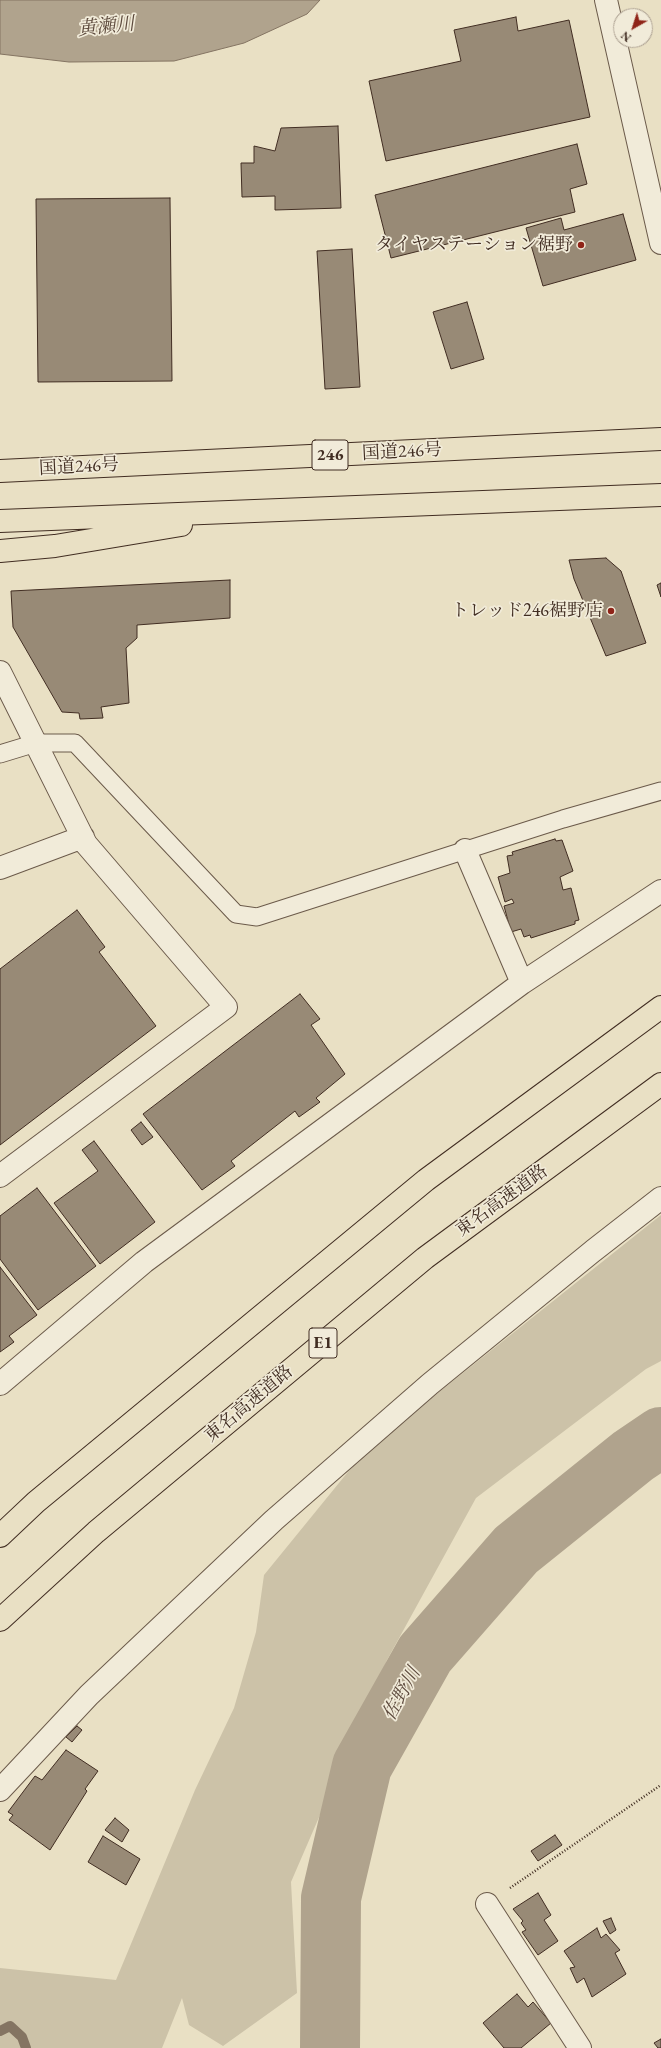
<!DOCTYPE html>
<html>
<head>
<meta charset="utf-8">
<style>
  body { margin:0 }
  #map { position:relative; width:661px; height:2048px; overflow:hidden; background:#e9e0c4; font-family:"EB Garamond",serif }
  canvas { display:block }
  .north { position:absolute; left:613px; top:8px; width:40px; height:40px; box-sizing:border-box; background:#f1ebd9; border:1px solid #ab9f90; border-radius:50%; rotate:219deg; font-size:11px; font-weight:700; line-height:16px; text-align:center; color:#412d22 }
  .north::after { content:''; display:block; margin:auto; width:14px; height:18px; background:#8f2418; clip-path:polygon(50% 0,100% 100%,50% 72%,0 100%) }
</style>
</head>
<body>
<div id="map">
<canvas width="661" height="2048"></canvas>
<div class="north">N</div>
</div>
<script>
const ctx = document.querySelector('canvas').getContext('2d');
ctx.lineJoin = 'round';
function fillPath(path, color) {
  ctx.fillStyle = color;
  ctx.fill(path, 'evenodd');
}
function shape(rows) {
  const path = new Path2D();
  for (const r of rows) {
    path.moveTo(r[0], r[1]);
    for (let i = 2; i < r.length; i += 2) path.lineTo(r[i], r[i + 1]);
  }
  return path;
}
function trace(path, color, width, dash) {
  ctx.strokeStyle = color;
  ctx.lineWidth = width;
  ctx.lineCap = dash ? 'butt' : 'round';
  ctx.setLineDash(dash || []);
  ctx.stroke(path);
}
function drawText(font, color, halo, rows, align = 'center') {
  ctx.font = font + ' "EB Garamond","Noto Serif JP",serif';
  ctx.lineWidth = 3.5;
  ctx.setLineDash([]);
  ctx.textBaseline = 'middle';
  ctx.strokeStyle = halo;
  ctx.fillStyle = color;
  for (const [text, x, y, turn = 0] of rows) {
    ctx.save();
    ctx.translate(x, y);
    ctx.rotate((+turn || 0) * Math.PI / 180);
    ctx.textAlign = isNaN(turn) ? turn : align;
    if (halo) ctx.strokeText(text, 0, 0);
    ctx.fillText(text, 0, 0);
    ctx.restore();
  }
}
fillPath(shape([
  [661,1215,661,1361,646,1369,476,1498,387,1660,291,1882,297,1993,223,2046,189,2025,182,1998,162,2048,0,2048,0,1968,116,1980,195,1790,234,1708,256,1632,264,1575,365,1451]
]), '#ccc2a8');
const water = shape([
  [0,0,320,0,307,14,244,43,174,61,69,62,0,54,0,0]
]);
fillPath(water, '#b0a38d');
trace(water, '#847462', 1);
trace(shape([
  [0,2031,10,2026,22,2037,26,2048]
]), '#847462', 10);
trace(shape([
  [330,2048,331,1898,362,1766,425,1654,516,1550,633,1456,661,1437]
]), '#b0a38d', 60);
const building = shape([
  [516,17,518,31,569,20,590,117,386,161,369,81,461,61,454,30,516,17],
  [338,126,341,208,275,210,275,196,242,197,241,163,254,163,254,146,275,151,281,128,338,126],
  [577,144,587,184,570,189,575,212,391,258,375,195,577,144],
  [170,198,172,381,38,382,36,199,170,198],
  [623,214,636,260,543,286,526,228,561,218,564,230,623,214],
  [352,249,360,387,325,389,317,251,352,249],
  [467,302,484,359,451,369,433,312,467,302],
  [606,558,621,571,646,643,606,656,574,579,569,560,606,558],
  [230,580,230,618,137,625,137,638,126,648,129,703,101,707,103,718,80,719,79,713,62,712,13,627,11,591,230,580],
  [661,583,661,597,657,585,661,583],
  [555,839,556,841,562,840,573,871,560,877,563,890,571,888,579,920,575,921,575,924,531,938,530,935,524,937,521,929,511,932,504,906,514,903,512,899,505,902,498,877,510,873,507,856,513,855,512,852,555,839],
  [77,910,105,947,99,952,156,1026,0,1145,0,969,77,910],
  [300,994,320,1019,311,1025,345,1074,316,1098,320,1102,299,1117,295,1111,231,1161,235,1166,202,1190,143,1114,300,994],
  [141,1122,153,1137,142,1145,131,1130,141,1122],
  [94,1141,155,1222,100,1264,54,1203,98,1171,82,1150,94,1141],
  [37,1188,96,1266,38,1310,0,1259,0,1216,37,1188],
  [0,1267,37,1315,9,1336,14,1342,0,1352,0,1267],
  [77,1726,82,1730,72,1742,66,1737,77,1726],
  [66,1750,98,1771,85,1789,87,1791,50,1850,9,1820,13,1815,8,1812,35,1776,42,1780,66,1750],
  [115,1818,129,1830,122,1842,105,1830,115,1818],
  [555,1835,562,1845,538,1861,531,1851,555,1835],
  [103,1836,140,1859,126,1885,88,1862,103,1836],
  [538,1893,551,1915,544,1920,558,1941,538,1955,522,1932,526,1930,521,1923,523,1921,513,1909,538,1893],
  [611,1918,616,1930,610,1934,603,1921,611,1918],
  [597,1928,601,1938,606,1934,620,1950,615,1953,626,1974,592,1997,584,1978,577,1983,570,1968,575,1967,564,1951,597,1928],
  [517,1994,528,2007,533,2002,551,2023,521,2048,504,2048,483,2023,517,1994],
  [661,2039,661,2048,658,2048,654,2043,661,2039]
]);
fillPath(building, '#988a76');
trace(building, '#412d22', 1);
const lane = shape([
  [0,754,36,743,75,743,236,914,257,917,563,819,661,791]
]);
const street = shape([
  [606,0,661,243],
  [0,672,86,844,226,1007,0,1176],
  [465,850,522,983],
  [0,868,83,837],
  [0,1384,144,1262,522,983,661,891],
  [0,1790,89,1695,274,1520,430,1384,593,1251,661,1198],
  [487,1904,580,2048]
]);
const highway = shape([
  [0,471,661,439],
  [0,521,661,495],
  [0,551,55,546,181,525],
  [0,1536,36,1502,426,1180,661,1007],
  [0,1620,96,1532,425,1258,661,1084]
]);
trace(lane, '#6b5a4a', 19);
trace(street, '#6b5a4a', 24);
trace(highway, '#412d22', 24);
trace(shape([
  [510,1888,661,1785]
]), '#412d22', 2.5, [1, 2]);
trace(lane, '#f1ebd9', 17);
trace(street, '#f1ebd9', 22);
trace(highway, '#e9e0c4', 22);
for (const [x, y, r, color] of [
  [581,245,4,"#8f2418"],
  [611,611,4,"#8f2418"]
]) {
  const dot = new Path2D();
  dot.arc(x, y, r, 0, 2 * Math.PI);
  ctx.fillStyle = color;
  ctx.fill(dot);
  trace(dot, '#f1ebd9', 1.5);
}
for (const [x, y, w] of [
  [330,455,36],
  [323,1343,28]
]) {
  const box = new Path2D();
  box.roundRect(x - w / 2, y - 15, w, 30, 3);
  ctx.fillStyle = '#f1ebd9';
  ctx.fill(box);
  trace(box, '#412d22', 1);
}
drawText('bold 17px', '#412d22', null, [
  ["246",330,455],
  ["E1",323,1343]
]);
drawText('18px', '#412d22', '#f1ebd9', [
  ["タイヤステーション裾野",573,245],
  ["トレッド246裾野店",603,611]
], 'right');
drawText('18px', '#412d22', '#f1ebd9', [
  ["国道246号",402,452,-3],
  ["国道246号",79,467,-3],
  ["東名高速道路",502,1201,-36],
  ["東名高速道路",249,1404,-40]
]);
drawText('italic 19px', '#5d4a3d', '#f1ebd9', [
  ["黄瀬川",106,27,-6],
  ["佐野川",402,1694,-61]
]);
</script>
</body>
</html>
